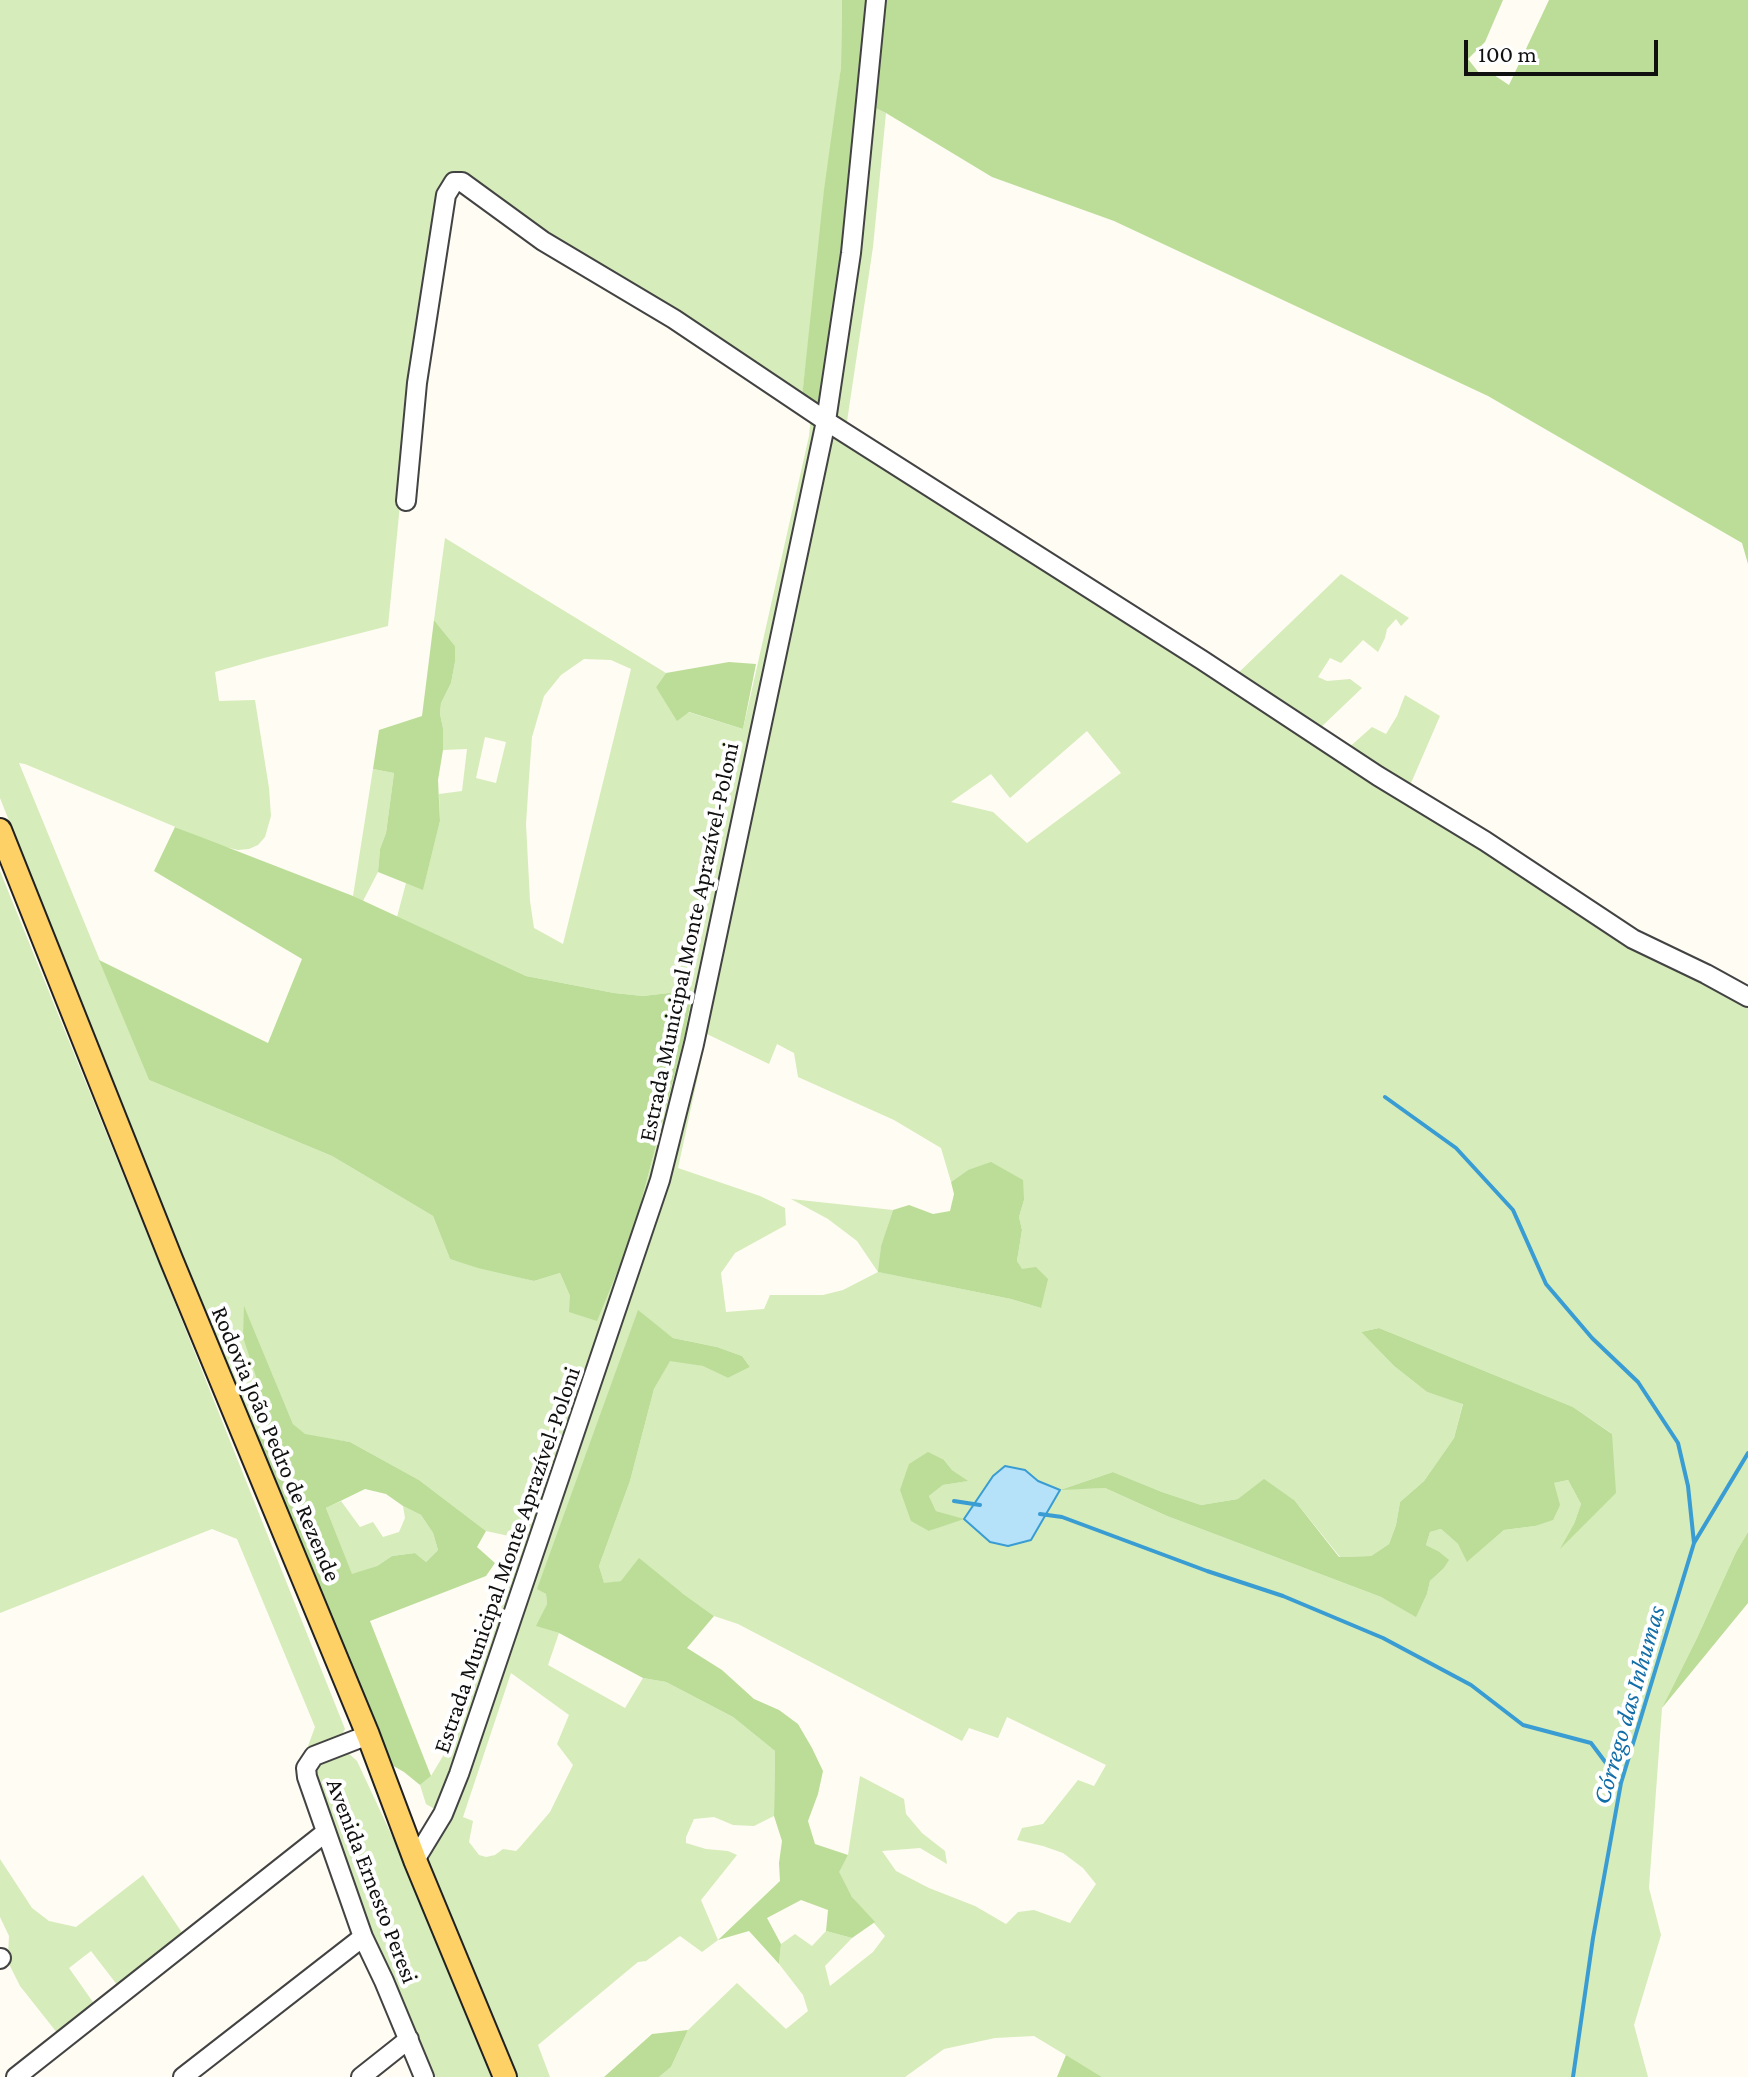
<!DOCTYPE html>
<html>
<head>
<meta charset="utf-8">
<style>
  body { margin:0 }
  #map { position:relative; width:1748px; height:2077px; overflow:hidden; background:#fffcf3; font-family:"Crimson Pro",serif }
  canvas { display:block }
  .scale { position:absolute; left:1464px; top:40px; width:194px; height:36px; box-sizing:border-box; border:4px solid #101010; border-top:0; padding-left:10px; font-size:24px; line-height:28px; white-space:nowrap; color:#101010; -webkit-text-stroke:6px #fff; paint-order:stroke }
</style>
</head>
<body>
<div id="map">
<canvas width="1748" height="2077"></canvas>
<div class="scale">100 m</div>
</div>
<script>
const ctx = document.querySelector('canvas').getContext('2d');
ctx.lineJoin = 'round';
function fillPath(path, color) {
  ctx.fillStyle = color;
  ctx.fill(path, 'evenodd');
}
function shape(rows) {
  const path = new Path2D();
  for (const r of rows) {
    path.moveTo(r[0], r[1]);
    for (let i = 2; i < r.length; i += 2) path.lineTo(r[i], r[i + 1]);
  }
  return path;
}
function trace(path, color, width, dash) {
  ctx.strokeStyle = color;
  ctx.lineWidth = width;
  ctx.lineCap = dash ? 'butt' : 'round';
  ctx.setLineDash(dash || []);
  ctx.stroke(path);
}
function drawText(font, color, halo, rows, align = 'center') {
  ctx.font = font + ' "Crimson Pro",serif';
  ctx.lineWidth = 8;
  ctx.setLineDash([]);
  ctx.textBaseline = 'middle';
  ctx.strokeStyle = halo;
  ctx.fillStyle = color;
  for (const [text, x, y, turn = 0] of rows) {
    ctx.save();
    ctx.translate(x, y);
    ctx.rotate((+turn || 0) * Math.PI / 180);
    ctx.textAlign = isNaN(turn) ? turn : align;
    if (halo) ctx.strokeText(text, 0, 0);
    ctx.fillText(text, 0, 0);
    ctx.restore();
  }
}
fillPath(shape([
  [0,0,842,0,841,67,802,397,456,179,412,383,388,626,264,658,215,672,219,701,255,700,269,788,271,816,265,837,258,845,249,849,238,850,221,846,25,764,19,763,149,1080,332,1156,433,1216,450,1259,534,1281,560,1273,570,1296,633,1233,684,1039,692,995,669,993,643,996,614,993,526,976,397,917,406,883,423,889,440,821,439,794,462,791,467,749,443,750,443,728,440,714,441,703,451,683,455,662,455,646,434,620,445,538,666,673,656,687,688,712,743,729,809,436,811,415,820,423,657,1180,438,1811,426,1804,420,1785,431,1776,455,1736,518,1538,486,1531,419,1480,350,1442,305,1435,293,1424,245,1309,266,1407,264,1433,255,1436,180,1254,0,798],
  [584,659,611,660,631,669,563,944,534,928,530,901,526,824,529,778,532,737,544,696,561,675],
  [485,737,506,742,496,783,476,778],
  [871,106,886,113,873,247,846,428,832,422],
  [833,436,1748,1005,1748,1532,1736,1552,1697,1638,1662,1708,1649,1888,1661,1935,1634,2025,1648,2077,1102,2077,1034,2036,995,2038,944,2049,905,2077,659,2077,671,2067,688,2030,737,1983,786,2029,808,2011,803,1995,779,1964,781,1944,795,1934,812,1946,826,1931,852,1938,825,1966,830,1986,873,1952,885,1936,852,1897,838,1872,848,1855,860,1776,904,1799,906,1814,922,1833,945,1851,947,1864,920,1848,882,1851,896,1871,929,1888,975,1906,1006,1924,1018,1912,1034,1910,1070,1923,1096,1884,1083,1868,1063,1853,1043,1846,1017,1840,1022,1828,1043,1824,1078,1780,1094,1786,1106,1765,1007,1717,998,1738,969,1728,962,1741,738,1624,714,1616,682,1593,621,1581,604,1584,599,1566,630,1481,654,1389,670,1360,704,1366,728,1378,750,1367,742,1356,717,1347,673,1338,638,1311,538,1589,546,1594,547,1604,537,1626,559,1633,548,1665,625,1708,643,1678,666,1682,733,1717,775,1751,774,1816,754,1826,733,1825,714,1817,694,1819,686,1837,686,1843,706,1849,728,1851,737,1855,701,1900,718,1940,702,1952,680,1936,646,1961,638,1962,538,2045,550,2077,513,2077,425,1866,427,1858,448,1818,665,1180,828,437],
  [1087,731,1121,773,1027,843,993,812,951,802,991,774,1010,798],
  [707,1034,769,1064,777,1044,794,1053,798,1077,894,1120,941,1148,951,1182,968,1170,1024,1200,1019,1217,1022,1230,1017,1261,1041,1308,1011,1299,879,1272,881,1247,893,1210,791,1199,828,1219,857,1241,878,1272,843,1290,823,1295,770,1295,764,1309,726,1312,721,1273,735,1253,786,1225,785,1208,760,1196,678,1168],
  [1379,1328,1573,1407,1611,1433,1612,1457,1562,1545,1574,1524,1581,1504,1568,1480,1554,1483,1535,1526,1504,1530,1468,1561,1458,1544,1441,1529,1430,1532,1426,1545,1438,1551,1443,1569,1430,1581,1427,1594,1416,1616,1381,1597,1167,1516,1105,1488,1063,1489,1113,1472,1162,1492,1201,1505,1238,1499,1295,1501,1340,1557,1371,1556,1389,1544,1396,1525,1400,1502,1424,1481,1454,1438,1463,1403,1427,1392,1394,1366,1361,1332],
  [944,1460,952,1470,967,1481,943,1485,929,1496,936,1511,962,1519,929,1531,909,1464],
  [1025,1470,1038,1481,964,1519,974,1504],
  [511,1673,569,1715,557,1744,573,1765,550,1812,520,1847,516,1851,503,1849,495,1855,486,1857,479,1855,469,1842,473,1821,463,1817],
  [1341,574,1409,618,1401,626,1396,619,1387,629,1385,638,1378,652,1363,640,1341,663,1330,658,1318,677,1327,681,1350,679,1362,688,1318,730,1235,676],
  [1405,695,1440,716,1408,790,1346,750,1372,727,1386,734,1397,716],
  [373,769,394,773,386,833,380,849,378,872,363,901,353,896],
  [0,871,159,1263,345,1729,340,1738,312,1753,308,1746,315,1727,237,1539,212,1529,0,1613],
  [341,1501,360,1527,373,1522,383,1537,399,1532,405,1518,403,1506,421,1515,433,1533,438,1550,426,1562,415,1553,392,1556,377,1566,352,1575,326,1508],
  [347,1752,357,1761,405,1864,491,2077,430,2077,370,1936,333,1830,315,1770,317,1765],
  [0,1859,32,1908,49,1921,76,1927,143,1875,183,1934,118,1986,91,1951,69,1968,95,2005,58,2034,20,1986,8,1962,10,1958,8,1954,9,1936,0,1917]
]), '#d6ecba');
fillPath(shape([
  [842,0,871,0,845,251,823,400,814,405,802,397,824,190,841,67],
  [880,0,1503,0,1485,42,1468,59,1479,73,1491,73,1509,85,1549,0,1748,0,1748,564,1742,543,1488,396,1114,221,992,177,886,113,871,106],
  [434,620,455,646,455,662,451,683,441,703,440,714,443,728,443,750,438,780,440,821,423,890,378,872,380,849,386,833,394,773,373,769,379,730,422,716],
  [729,662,756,664,743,729,689,712,677,721,656,687,666,673],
  [175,827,353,896,526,976,614,993,643,996,669,993,692,995,684,1039,633,1233,597,1321,569,1312,570,1296,560,1273,534,1281,478,1268,450,1259,433,1216,332,1156,149,1080,99,960,268,1043,302,959,154,871],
  [991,1162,1023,1180,1024,1200,1019,1217,1022,1230,1017,1261,1022,1269,1036,1267,1048,1279,1041,1308,1011,1299,878,1272,881,1246,893,1210,909,1205,933,1214,950,1211,954,1194,951,1182,968,1170],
  [244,1306,293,1424,305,1434,350,1442,419,1480,486,1531,477,1547,495,1563,486,1576,370,1621,431,1776,420,1785,404,1772,390,1764,255,1436,264,1433,266,1407,243,1337],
  [365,1489,386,1494,403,1506,421,1515,433,1533,438,1550,426,1562,415,1553,392,1556,377,1566,352,1574,326,1508],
  [638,1310,673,1338,717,1347,742,1356,750,1367,728,1378,703,1366,670,1361,654,1389,630,1481,599,1566,604,1583,621,1581,639,1558,682,1593,714,1616,687,1648,722,1670,754,1699,779,1710,798,1724,812,1748,823,1771,818,1794,808,1821,815,1844,848,1855,839,1872,852,1897,875,1922,852,1938,826,1931,828,1910,801,1900,767,1918,781,1944,779,1964,749,1931,718,1940,780,1881,779,1863,782,1841,774,1816,775,1751,733,1717,666,1682,643,1678,559,1633,536,1626,547,1604,546,1594,537,1589],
  [1379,1328,1573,1407,1612,1434,1616,1493,1560,1549,1574,1524,1581,1504,1568,1480,1554,1483,1560,1505,1553,1520,1535,1526,1504,1530,1467,1562,1458,1544,1441,1529,1430,1532,1426,1545,1438,1551,1449,1560,1443,1569,1430,1581,1427,1594,1416,1617,1381,1597,1167,1516,1105,1488,1060,1490,1113,1472,1162,1492,1201,1505,1238,1499,1264,1479,1295,1501,1339,1557,1371,1556,1389,1544,1396,1525,1400,1502,1424,1481,1454,1438,1463,1404,1427,1392,1394,1366,1361,1332],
  [928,1452,944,1460,952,1470,968,1481,943,1485,929,1496,936,1511,964,1519,929,1531,911,1521,900,1490,909,1464],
  [1748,1532,1748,1603,1662,1708,1697,1638,1736,1552],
  [688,2030,671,2067,659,2077,604,2077,652,2034],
  [1066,2055,1102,2077,1057,2077]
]), '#bbdd98');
const water = shape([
  [1005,1466,1025,1470,1038,1481,1060,1490,1031,1540,1008,1546,990,1542,964,1519,993,1476,1005,1466]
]);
fillPath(water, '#b5e2f9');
trace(water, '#399cd3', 2);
trace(shape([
  [1385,1097,1456,1148,1513,1210,1546,1284,1592,1338,1638,1382,1678,1443,1688,1486,1694,1543],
  [954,1501,980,1505],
  [1040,1514,1062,1517,1207,1571,1283,1596,1383,1638,1471,1685,1523,1725,1591,1743,1621,1783],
  [1573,2077,1593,1938,1621,1783,1694,1543,1748,1453]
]), '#399cd3', 4);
const minor = shape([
  [406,501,417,383,446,195,454,182,462,182,543,241,674,319,826,421,1202,660,1378,776,1485,841,1633,939,1706,974,1748,997],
  [368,1735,314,1756,306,1768,307,1777,363,1937,384,1981,424,2077],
  [415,1860,443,1814,459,1774,660,1180,694,1044,826,421,851,253,876,0],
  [0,1959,1,1958],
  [16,2077,326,1832],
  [183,2077,363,1937],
  [361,2077,409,2039]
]);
const major = shape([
  [0,830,171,1259,368,1735,415,1860,505,2077]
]);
trace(minor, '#434343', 22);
trace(major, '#212121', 26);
trace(minor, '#fff', 18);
trace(major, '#fdd165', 22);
drawText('24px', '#101010', '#fff', [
  ["Estrada Municipal Monte Aprazível-Poloni",689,942,-78],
  ["Rodovia João Pedro de Rezende",276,1444,67],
  ["Estrada Municipal Monte Aprazível-Poloni",507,1560,-71],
  ["Avenida Ernesto Peresi",372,1881,69]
]);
drawText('italic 26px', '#136ea8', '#fff', [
  ["Córrego das Inhumas",1629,1705,-74]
]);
</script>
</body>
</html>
